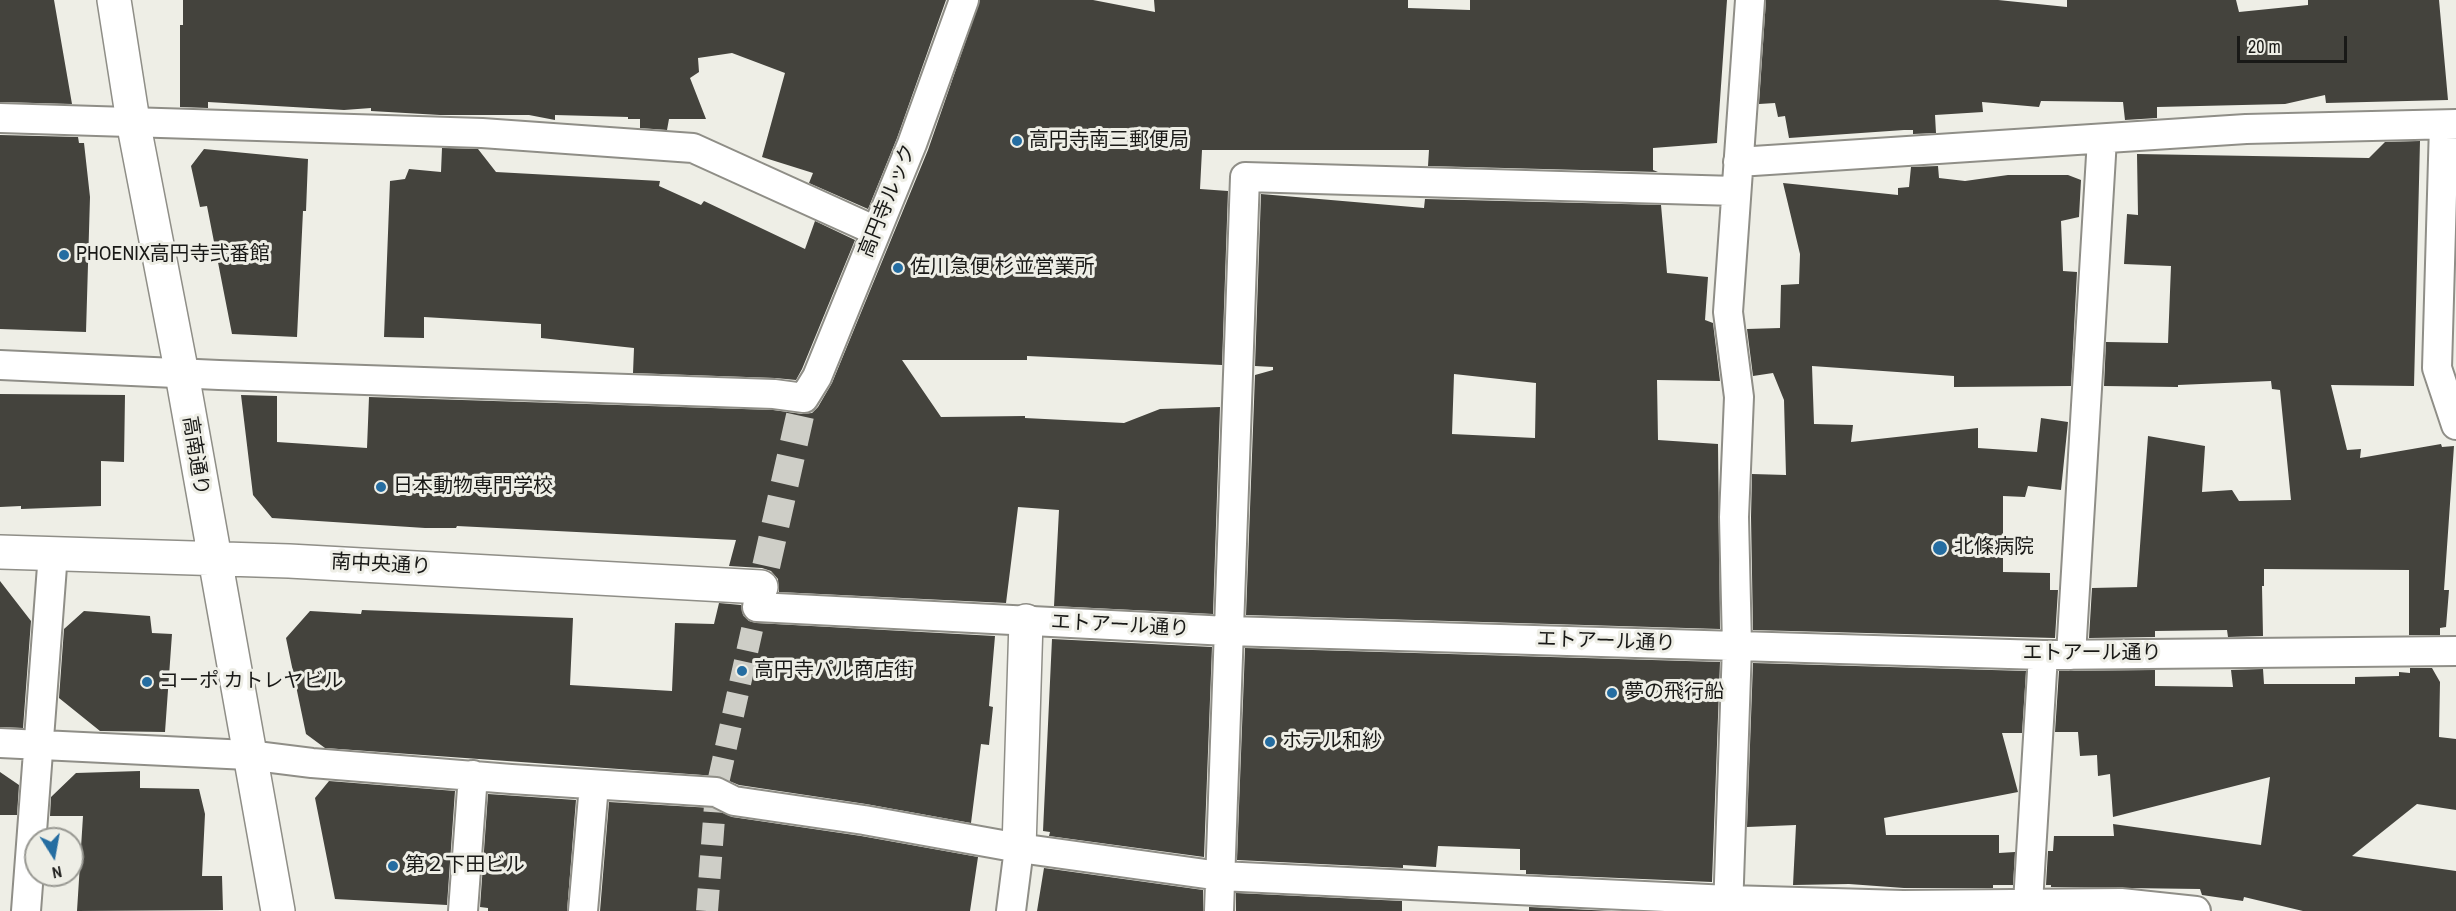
<!DOCTYPE html>
<html>
<head>
<meta charset="utf-8">
<style>
  body { margin:0 }
  #map { position:relative; width:2456px; height:911px; overflow:hidden; background:#eeeee6; font-family:"Archivo Narrow",sans-serif }
  canvas { display:block }
  .north { position:absolute; left:24px; top:827px; width:60px; height:60px; box-sizing:border-box; background:#eeeee6; border:2px solid #999993; border-radius:50%; rotate:169deg; font-size:16px; font-weight:700; line-height:24px; text-align:center; color:#191917 }
  .north::after { content:''; display:block; margin:auto; width:21px; height:27px; background:#256da1; clip-path:polygon(50% 0,100% 100%,50% 72%,0 100%) }
  .scale { position:absolute; left:2237px; top:36px; width:110px; height:27px; box-sizing:border-box; border:3px solid #191917; border-top:0; padding-left:8px; font-size:18px; line-height:21px; white-space:nowrap; color:#191917; -webkit-text-stroke:4px #eeeee6; paint-order:stroke }
</style>
</head>
<body>
<div id="map">
<canvas width="2456" height="911"></canvas>
<div class="north">N</div>
<div class="scale">20 m</div>
</div>
<script>
const ctx = document.querySelector('canvas').getContext('2d');
ctx.lineJoin = 'round';
function fillPath(path, color) {
  ctx.fillStyle = color;
  ctx.fill(path, 'evenodd');
}
function shape(rows) {
  const path = new Path2D();
  for (const r of rows) {
    path.moveTo(r[0], r[1]);
    for (let i = 2; i < r.length; i += 2) path.lineTo(r[i], r[i + 1]);
  }
  return path;
}
function trace(path, color, width, dash) {
  ctx.strokeStyle = color;
  ctx.lineWidth = width;
  ctx.lineCap = dash ? 'butt' : 'round';
  ctx.setLineDash(dash || []);
  ctx.stroke(path);
}
function drawText(font, color, halo, rows, align = 'center') {
  ctx.font = font + ' "Archivo Narrow","Noto Sans JP",sans-serif';
  ctx.lineWidth = 6;
  ctx.setLineDash([]);
  ctx.textBaseline = 'middle';
  ctx.strokeStyle = halo;
  ctx.fillStyle = color;
  for (const [text, x, y, turn = 0] of rows) {
    ctx.save();
    ctx.translate(x, y);
    ctx.rotate((+turn || 0) * Math.PI / 180);
    ctx.textAlign = isNaN(turn) ? turn : align;
    if (halo) ctx.strokeText(text, 0, 0);
    ctx.fillText(text, 0, 0);
    ctx.restore();
  }
}
fillPath(shape([
  [0,0,54,0,72,104,0,102],
  [183,0,946,0,897,138,868,209,809,183,813,173,762,157,785,73,732,53,698,58,699,72,690,78,706,119,669,119,667,130,640,128,640,119,628,119,628,117,555,115,555,120,529,115,440,115,371,111,371,108,344,110,208,102,208,108,180,107,180,25,183,25],
  [980,0,1093,0,1155,12,1154,0,1408,0,1408,8,1470,10,1470,0,1727,0,1717,143,1653,148,1653,170,1658,172,1428,166,1429,150,1202,150,1200,189,1228,191,1222,365,1027,356,1027,360,902,360,941,417,1025,416,1025,418,1124,423,1160,409,1220,407,1213,614,1054,606,1059,510,1018,507,1006,603,779,592,778,579,771,571,762,568,729,566,736,540,457,526,456,528,425,528,272,518,253,495,241,395,277,396,277,442,367,448,369,397,773,410,802,414,812,413,818,407,832,383,928,150],
  [1766,0,1998,0,2067,7,2067,0,2236,0,2239,12,2308,5,2308,0,2439,0,2448,100,2326,103,2325,95,2285,104,2157,107,2157,118,2125,120,2123,102,2041,101,2039,107,1982,102,1983,112,1935,115,1936,133,1913,134,1913,130,1904,130,1789,138,1785,116,1778,117,1775,103,1759,104],
  [0,135,78,137,79,143,84,143,90,197,86,332,0,329],
  [2420,141,2414,386,2331,385,2347,450,2361,449,2360,458,2441,444,2442,447,2454,446,2444,590,2449,590,2446,627,2440,628,2440,635,2409,635,2409,570,2264,569,2264,586,2262,586,2263,636,2228,637,2227,630,2155,631,2155,637,2089,638,2092,588,2137,587,2148,436,2205,446,2202,492,2232,490,2239,501,2291,500,2280,390,2272,389,2271,381,2178,385,2178,387,2104,386,2106,342,2168,343,2171,266,2124,264,2127,214,2138,215,2137,154,2369,158,2385,142],
  [442,148,478,149,496,172,660,181,659,186,701,205,704,201,805,249,815,221,855,240,802,369,796,380,775,378,633,373,634,348,541,338,541,324,424,317,424,338,384,337,390,181,405,179,409,169,441,172],
  [204,149,308,159,306,211,303,211,297,337,232,334,207,206,200,207,191,166],
  [1938,166,1939,178,1965,181,2008,175,2068,175,2081,180,2079,217,2061,221,2063,271,2077,272,2071,386,1954,387,1954,376,1812,366,1814,424,1853,425,1851,442,1978,428,1978,448,2037,452,2041,418,2068,422,2061,490,2028,486,2025,497,2003,496,2003,572,2050,573,2050,590,2058,590,2055,638,1753,630,1751,517,1752,474,1786,475,1784,400,1773,373,1753,376,1747,329,1780,328,1781,285,1799,284,1800,254,1783,183,1898,195,1898,188,1909,187,1911,167],
  [1261,194,1424,208,1425,199,1661,205,1667,273,1708,277,1705,320,1713,323,1720,381,1657,380,1658,440,1718,444,1720,629,1246,615,1255,375,1273,370,1273,367,1255,366],
  [1454,374,1536,383,1535,438,1452,434],
  [0,394,125,395,124,462,101,461,101,506,21,509,21,506,0,507],
  [0,581,31,621,23,728,0,727],
  [719,603,741,605,743,615,749,621,756,623,995,636,989,706,993,707,989,745,981,744,971,823,866,804,739,785,717,776,325,748,306,734,286,638,310,611,361,614,362,610,573,618,570,685,672,691,675,623,714,624],
  [84,611,150,616,152,633,172,634,165,732,100,731,59,698,64,629],
  [1052,639,1212,647,1204,857,1049,836,1050,832,1043,831],
  [1245,648,1720,662,1712,882,1526,874,1526,870,1520,870,1520,849,1438,846,1436,867,1403,865,1403,868,1237,860],
  [1753,663,2026,671,2022,733,2002,733,2018,792,1884,818,1886,835,1999,835,1999,853,2015,852,2013,885,1993,885,1993,888,1904,888,1849,884,1793,885,1796,825,1747,827],
  [2410,668,2432,668,2440,682,2439,737,2456,739,2456,810,2417,804,2352,856,2456,871,2456,911,2303,911,2244,897,2243,901,2202,895,2200,889,2051,887,2051,885,2046,885,2048,851,2053,851,2054,836,2114,836,2113,824,2261,845,2270,777,2113,817,2110,774,2098,776,2097,755,2080,756,2078,732,2055,732,2059,671,2155,670,2155,686,2233,687,2231,670,2263,669,2264,684,2355,684,2355,677,2399,676,2399,672,2410,673],
  [140,771,140,788,199,789,205,814,202,876,222,876,223,910,77,911,83,816,50,816,51,797,76,773],
  [0,772,19,785,17,815,0,815],
  [329,781,455,791,447,905,335,899,315,798],
  [488,794,576,800,567,911,488,911,488,908,480,907],
  [609,802,712,808,732,817,861,836,978,857,970,911,600,911],
  [1044,868,1203,890,1203,911,1037,911],
  [1236,893,1402,901,1402,911,1236,911],
  [1529,907,1612,911,1529,911]
]), '#44433d');
trace(shape([
  [707,911,716,792,757,607]
]), '#cecec7', 22, [22, 11]);
trace(shape([
  [757,607,804,398]
]), '#cecec7', 28, [28, 14]);
const minor = shape([
  [0,118,482,133,693,148,876,231],
  [2444,125,2437,368,2456,425],
  [1738,162,2246,129,2456,124],
  [0,365,219,375,774,394,804,398,817,377,912,144,964,0],
  [757,607,1228,631,2043,655,2456,651],
  [2071,655,2102,139],
  [0,743,248,755,312,763,511,779,716,792,734,801,864,820,1019,848,1220,876,1729,900,1903,905,2121,903,2196,911],
  [2028,903,2043,655],
  [26,911,53,553],
  [463,911,473,775],
  [583,911,594,785],
  [1011,911,1019,848],
  [1219,911,1245,177,1736,191],
  [1728,911,1737,646,1734,517,1739,397,1728,312,1750,0]
]);
const tertiary = shape([
  [114,0,133,121,182,374,278,911],
  [0,552,289,561,761,587],
  [1019,848,1026,621]
]);
trace(minor, '#8f8e87', 32);
trace(tertiary, '#8f8e87', 36);
trace(minor, '#fff', 28);
trace(tertiary, '#fff', 33);
for (const [x, y, r, color] of [
  [1017,141,6,"#256da1"],
  [64,255,6,"#256da1"],
  [898,268,6,"#256da1"],
  [381,487,6,"#256da1"],
  [1940,548,8,"#256da1"],
  [742,671,6,"#256da1"],
  [147,682,6,"#256da1"],
  [1612,693,6,"#256da1"],
  [1270,742,6,"#256da1"],
  [393,866,6,"#256da1"]
]) {
  const dot = new Path2D();
  dot.arc(x, y, r, 0, 2 * Math.PI);
  ctx.fillStyle = color;
  ctx.fill(dot);
  trace(dot, '#eeeee6', 2);
}
drawText('20px', '#191917', '#eeeee6', [
  ["高円寺南三郵便局",1029,141],
  ["PHOENIX高円寺弐番館",76,255],
  ["佐川急便 杉並営業所",910,268],
  ["日本動物専門学校",393,487],
  ["北條病院",1954,548],
  ["高円寺パル商店街",754,671],
  ["コーポ カトレヤビル",159,682],
  ["夢の飛行船",1624,693],
  ["ホテル和紗",1282,742],
  ["第２下田ビル",405,866]
], 'left');
drawText('20px', '#191917', '#eeeee6', [
  ["高円寺ルック",888,201,-68],
  ["高南通り",195,456,81],
  ["南中央通り",381,565,3],
  ["エトアール通り",1120,626,3],
  ["エトアール通り",1606,642,2],
  ["エトアール通り",2092,654]
]);
</script>
</body>
</html>
